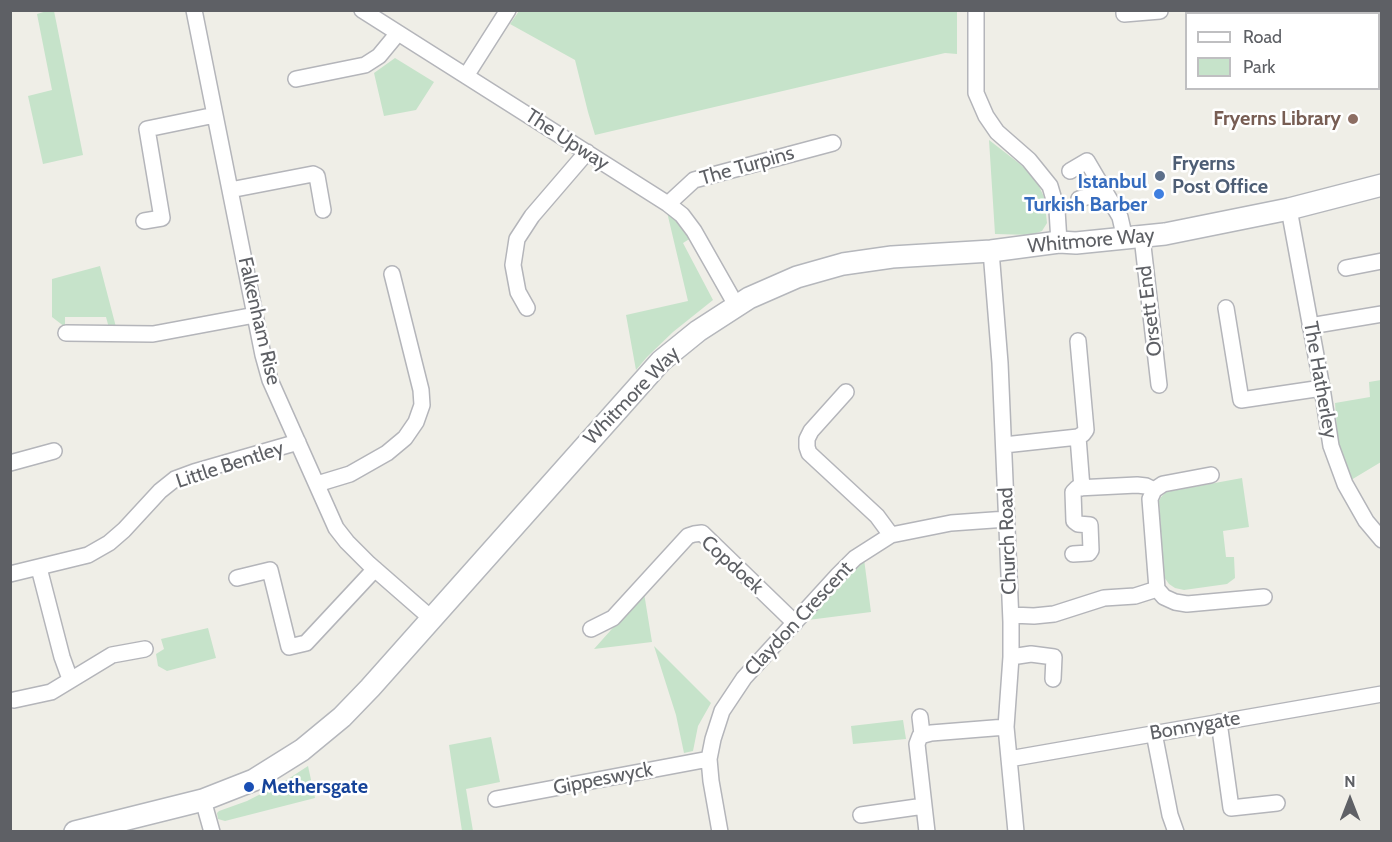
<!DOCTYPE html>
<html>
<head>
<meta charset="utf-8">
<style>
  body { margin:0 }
  #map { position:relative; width:1392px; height:842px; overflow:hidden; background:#efeee7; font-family:Cabin,sans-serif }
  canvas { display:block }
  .frame { position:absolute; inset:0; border:12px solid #5e6065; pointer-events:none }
  .legend { position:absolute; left:1185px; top:12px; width:195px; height:78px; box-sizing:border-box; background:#fff; border:2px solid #bfbfc1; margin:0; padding:8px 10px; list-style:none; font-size:18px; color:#5e6065 }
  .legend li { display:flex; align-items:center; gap:12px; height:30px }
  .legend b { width:30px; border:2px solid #bfbfc1 }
  .north { position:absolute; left:1320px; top:770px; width:60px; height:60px; -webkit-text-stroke:4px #fff; paint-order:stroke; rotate:0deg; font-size:16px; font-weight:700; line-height:24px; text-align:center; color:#5e6065 }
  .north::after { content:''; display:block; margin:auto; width:21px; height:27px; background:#5e6065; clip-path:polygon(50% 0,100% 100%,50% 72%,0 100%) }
</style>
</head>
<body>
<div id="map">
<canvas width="1392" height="842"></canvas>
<div class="frame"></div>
<ul class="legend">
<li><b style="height:8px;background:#fff"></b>Road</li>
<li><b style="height:16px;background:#c6e3ca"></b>Park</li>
</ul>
<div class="north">N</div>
</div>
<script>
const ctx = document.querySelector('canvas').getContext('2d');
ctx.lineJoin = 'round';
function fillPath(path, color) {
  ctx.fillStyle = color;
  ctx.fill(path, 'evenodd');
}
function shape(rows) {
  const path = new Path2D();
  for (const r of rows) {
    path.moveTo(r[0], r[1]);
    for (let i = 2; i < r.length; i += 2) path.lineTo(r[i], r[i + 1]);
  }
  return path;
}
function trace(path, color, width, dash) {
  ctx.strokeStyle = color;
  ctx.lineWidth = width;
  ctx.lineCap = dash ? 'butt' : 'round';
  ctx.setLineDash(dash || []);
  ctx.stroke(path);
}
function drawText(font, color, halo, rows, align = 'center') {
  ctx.font = font + ' Cabin,sans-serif';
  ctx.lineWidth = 5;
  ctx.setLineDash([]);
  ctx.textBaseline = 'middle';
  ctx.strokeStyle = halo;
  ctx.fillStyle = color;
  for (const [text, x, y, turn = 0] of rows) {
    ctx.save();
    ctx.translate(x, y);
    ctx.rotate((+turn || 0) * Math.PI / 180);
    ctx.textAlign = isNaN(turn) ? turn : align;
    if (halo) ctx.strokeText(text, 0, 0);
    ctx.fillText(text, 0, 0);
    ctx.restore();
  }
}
fillPath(shape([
  [50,10,54,11,83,155,43,164,28,96,52,90,37,14],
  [519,11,957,11,957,54,945,53,595,135,588,112,575,60,510,24],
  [395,58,434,82,416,110,384,116,374,73],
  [989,140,1020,164,1032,175,1039,186,1044,197,1047,223,1042,231,1031,235,995,234],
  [667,212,679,223,691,238,683,243,713,300,673,332,647,357,636,370,626,315,688,301],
  [100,266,116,327,109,328,106,317,65,317,65,327,52,317,52,279],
  [1381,380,1381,462,1351,480,1338,445,1335,403,1370,397,1369,382],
  [1242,478,1249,527,1223,531,1226,557,1234,557,1235,578,1227,584,1184,590,1175,588,1169,584,1164,577,1159,501,1161,497,1166,492],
  [864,559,871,612,808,620],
  [644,593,652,642,594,649],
  [208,628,216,658,167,671,158,666,156,654,164,649,161,639],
  [654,646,711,703,698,726,693,751,684,753,676,715],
  [903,720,906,739,853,744,851,726],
  [491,737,500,782,466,789,473,831,462,831,449,745],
  [308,766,315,798,225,821,218,819,217,813,219,811,247,801,282,783]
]), '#c6e3ca');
const street = shape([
  [194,10,263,355,270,380,336,528,347,542,369,564,432,619],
  [362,10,668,204,682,215,694,231,736,305],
  [976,10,976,93,986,116,997,132,1029,160,1050,186,1057,210,1059,242],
  [1124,10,1124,14,1160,11],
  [466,76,508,10],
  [296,79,365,65,379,56,398,33],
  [1070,171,1087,161,1120,217,1125,239],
  [230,190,313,174,317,176,323,210],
  [1079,199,1105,192],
  [668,204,694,180,833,143],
  [1289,209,1322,388,1331,446,1345,484,1366,521,1382,540],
  [144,221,162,218,147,129,215,115],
  [1142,237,1159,385],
  [991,251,1000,363,1011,622,1011,657,1006,727,1016,832],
  [1346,268,1382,261],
  [527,308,518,292,513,265,517,239,532,216,587,152],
  [1226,308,1241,400,1322,388],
  [1310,326,1382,314],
  [66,333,153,334,255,315],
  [846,392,811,431,807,439,807,447,809,453,877,516,891,535],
  [1078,437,1082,488],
  [1004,445,1078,437,1083,434,1086,430,1078,341],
  [10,463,54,451],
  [317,484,350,474,387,453,405,438,416,422,422,405,421,390,392,274],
  [1154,490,1163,484,1211,475],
  [1073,554,1089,553,1091,550,1090,525,1078,524,1074,521,1073,492,1077,488,1137,485,1146,486,1154,490,1150,499,1157,589,1164,597,1175,602,1187,604,1264,597],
  [39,568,62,657,70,679],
  [10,574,88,555,109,543,124,530,160,491,175,479,194,472,298,442],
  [237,578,270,570,289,647,306,643,375,569],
  [1011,615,1034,616,1054,614,1104,598,1135,596,1157,589],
  [591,629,613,618,688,536,694,534,702,533,795,623],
  [1011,657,1031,654,1054,657,1053,679],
  [14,700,51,692,112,655,145,649],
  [920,717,922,734],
  [1219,722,1231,808,1277,803],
  [1154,733,1170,815,1176,832],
  [1009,759,1382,694],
  [496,799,709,759],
  [203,800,212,832],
  [861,815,924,806],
  [720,832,711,781,709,759,713,739,722,711,744,678,838,575,855,558,891,535,951,523,1007,519],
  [927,832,917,744,920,736,931,733,1006,727]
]);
const secondary = shape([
  [75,832,203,800,254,780,302,750,342,717,370,688,661,361,698,331,749,298,797,277,843,264,892,257,991,251,1059,242,1076,243,1165,234,1289,209,1382,185]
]);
trace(street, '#b4b5ba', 18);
trace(secondary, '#b5b7bc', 24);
trace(street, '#fff', 15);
trace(secondary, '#fff', 21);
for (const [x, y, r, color] of [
  [1353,119,6,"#8d6e63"],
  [1160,176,6,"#5c6f8a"],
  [1159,194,6,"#3f7fe0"],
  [249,787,6,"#1a4fb4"]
]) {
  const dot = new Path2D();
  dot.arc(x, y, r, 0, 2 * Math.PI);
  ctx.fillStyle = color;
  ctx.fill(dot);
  trace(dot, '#fff', 2);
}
drawText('bold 20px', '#785e54', '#fff', [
  ["Fryerns Library",1341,119]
], 'right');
drawText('20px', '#5e6065', '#fff', [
  ["The Upway",567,140,33],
  ["The Turpins",747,166,-16],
  ["Whitmore Way",1091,241,-5],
  ["Orsett End",1150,311,-97],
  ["Falkenham Rise",259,321,77],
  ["The Hatherley",1320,380,80],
  ["Whitmore Way",632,396,-46],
  ["Little Bentley",230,465,-18],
  ["Church Road",1008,541,-92],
  ["Copdoek",732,565,42],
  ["Claydon Crescent",799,619,-47],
  ["Bonnygate",1195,726,-10],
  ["Gippeswyck",603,779,-11]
]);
drawText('bold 20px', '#4e5e75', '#fff', [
  ["Fryerns",1172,164],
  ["Post Office",1172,187]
], 'left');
drawText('bold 20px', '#366cbe', '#fff', [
  ["Istanbul",1147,182],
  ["Turkish Barber",1147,205]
], 'right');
drawText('bold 20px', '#164399', '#fff', [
  ["Methersgate",261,787]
], 'left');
</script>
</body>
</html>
